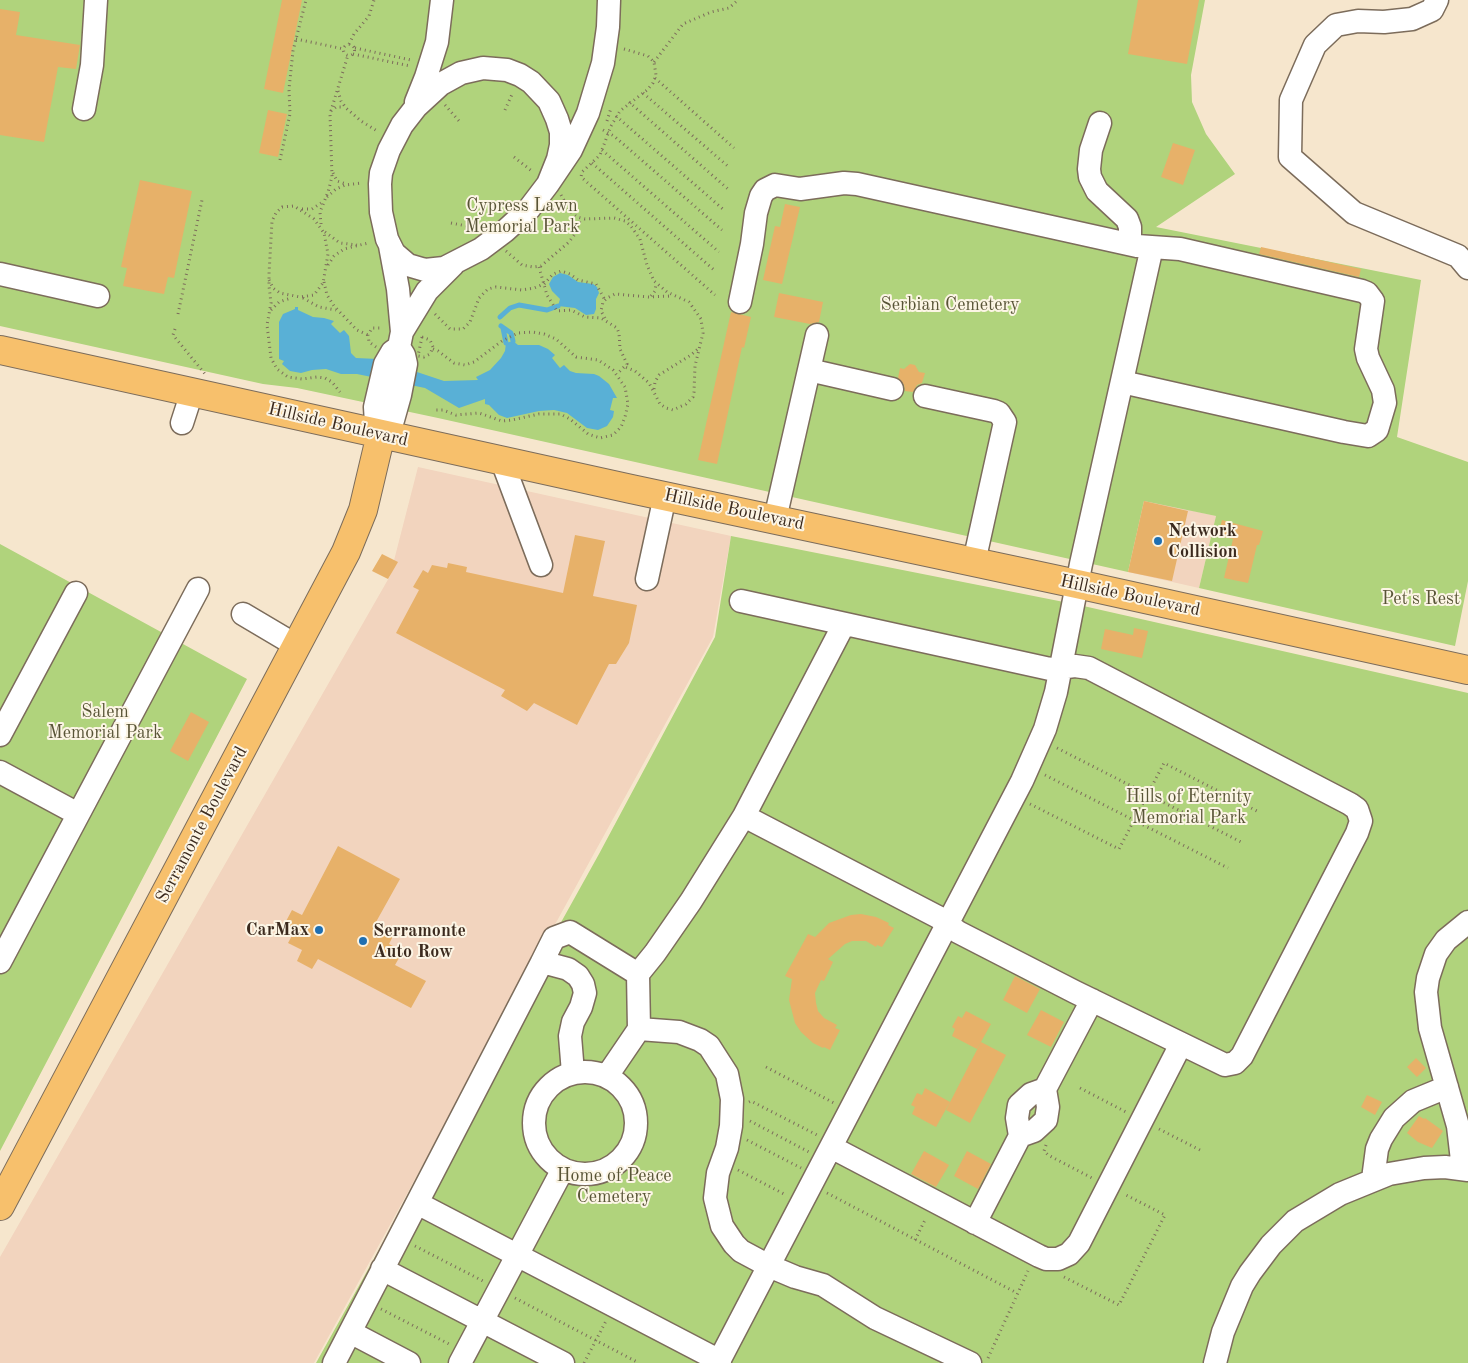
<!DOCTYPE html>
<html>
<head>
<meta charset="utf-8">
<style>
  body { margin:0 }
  canvas { display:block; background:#f6e6cd }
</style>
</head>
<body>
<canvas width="1468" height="1363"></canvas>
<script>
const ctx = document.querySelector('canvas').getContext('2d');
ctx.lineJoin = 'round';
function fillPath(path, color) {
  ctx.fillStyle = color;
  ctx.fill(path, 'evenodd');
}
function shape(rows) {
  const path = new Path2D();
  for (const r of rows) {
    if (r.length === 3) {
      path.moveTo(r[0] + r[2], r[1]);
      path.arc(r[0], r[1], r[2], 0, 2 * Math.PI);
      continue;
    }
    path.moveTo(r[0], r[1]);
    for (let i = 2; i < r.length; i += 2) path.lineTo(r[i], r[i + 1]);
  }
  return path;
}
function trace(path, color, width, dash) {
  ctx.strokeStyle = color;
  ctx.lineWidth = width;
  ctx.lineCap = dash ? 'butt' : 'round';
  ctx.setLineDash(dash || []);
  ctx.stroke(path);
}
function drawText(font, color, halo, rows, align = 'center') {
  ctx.font = font + ' "Old Standard TT",serif';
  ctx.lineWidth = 4;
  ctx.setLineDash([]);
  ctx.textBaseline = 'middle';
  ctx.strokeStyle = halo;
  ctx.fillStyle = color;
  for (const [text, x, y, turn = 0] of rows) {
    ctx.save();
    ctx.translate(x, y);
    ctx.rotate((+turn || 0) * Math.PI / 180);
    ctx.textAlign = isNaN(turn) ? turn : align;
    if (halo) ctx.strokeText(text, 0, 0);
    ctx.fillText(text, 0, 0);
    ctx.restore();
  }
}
fillPath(shape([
  [418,467,731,536,713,637,314,1363,0,1363,0,1257,390,576],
  [1144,500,1216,516,1199,588,1128,572]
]), '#f2d4be');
fillPath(shape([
  [0,0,1205,0,1191,75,1192,102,1206,134,1235,174,1156,227,1421,280,1397,437,1468,462,1468,581,1455,646,1199,588,1216,516,1144,501,1128,572,438,418,297,388,263,384,0,326],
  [731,536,1079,605,1468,693,1468,1363,316,1363,599,854,715,637],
  [0,544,247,679,0,1151]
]), '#b0d37c');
fillPath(shape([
  [560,273,568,275,578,282,593,284,597,287,599,293,596,299,596,309,594,314,586,315,575,308,558,306,560,299,552,291,549,284,553,277],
  [295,307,298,307,298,310,313,317,324,318,334,321,331,324,340,333,344,330,349,336,351,353,356,358,378,359,444,381,478,380,476,377,490,370,501,358,505,351,506,343,513,341,518,345,539,345,548,349,555,355,552,358,560,368,564,365,570,371,576,373,594,374,599,376,609,384,617,398,613,398,610,410,614,411,613,417,607,426,598,430,587,428,567,413,554,410,539,411,507,418,499,415,489,405,485,404,485,399,459,408,425,388,357,374,341,374,326,369,312,370,301,373,290,371,282,364,284,361,279,359,279,322,283,314,295,309]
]), '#59b0d6');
trace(shape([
  [500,317,510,308,519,305,547,310,558,306],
  [501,326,511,333,513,341],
  [503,328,506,343]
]), '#59b0d6', 5);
fillPath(shape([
  [282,0,302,0,283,93,264,89],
  [1138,0,1199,0,1187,64,1128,54],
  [0,9,20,12,16,35,80,45,76,69,58,67,44,142,0,135],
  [268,110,287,114,278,157,259,153],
  [1173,143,1195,150,1183,185,1161,177],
  [140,180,192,191,174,278,168,277,164,294,123,286,127,268,121,267],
  [785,204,800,207,782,284,763,280,775,226,780,227],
  [1261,247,1361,269,1359,277,1259,254],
  [779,293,823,302,819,322,810,324,774,317],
  [731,312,751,317,744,348,742,347,717,464,698,460],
  [910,364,915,365,919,372,925,373,922,383,917,385,913,392,905,391,904,385,898,378,900,368,904,369],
  [1144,501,1188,511,1172,581,1128,572],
  [1222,520,1263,531,1259,545,1257,545,1248,583,1224,578,1233,539,1218,536],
  [575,535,605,541,593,596,637,605,629,643,616,664,609,664,577,725,534,703,527,711,501,696,505,690,396,633,419,590,413,587,423,570,428,573,432,565,447,568,448,563,467,567,466,572,563,593],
  [382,554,398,562,388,579,372,571],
  [1134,628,1148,631,1142,658,1101,649,1105,629,1133,635],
  [191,712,209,722,188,761,170,751],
  [338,846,400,879,376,922,395,932,389,944,403,951,395,965,426,981,411,1008,318,959,312,969,297,961,302,950,288,943,295,930,284,925,292,910,302,915],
  [861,914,876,917,889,923,888,925,894,928,882,947,877,945,876,947,866,941,852,941,845,944,828,959,833,962,824,981,821,980,815,993,816,1003,818,1011,824,1018,837,1025,835,1028,840,1030,830,1050,824,1047,823,1048,813,1043,801,1032,795,1023,789,1000,792,979,785,976,808,934,815,937,829,923,851,915],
  [1015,976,1040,989,1027,1013,1003,1000],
  [1041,1010,1064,1022,1051,1047,1027,1035],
  [966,1011,991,1024,977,1049,952,1036,955,1029,952,1027,958,1016,962,1018],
  [981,1042,1006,1055,970,1123,946,1110],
  [1416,1058,1426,1068,1417,1077,1407,1067],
  [925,1088,950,1102,936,1127,912,1114,915,1107,911,1105,917,1093,922,1095],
  [1367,1095,1382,1102,1375,1115,1361,1107],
  [1419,1116,1424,1119,1425,1118,1443,1131,1432,1148,1418,1142,1407,1133],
  [924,1151,949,1165,936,1187,911,1174],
  [967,1151,991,1164,978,1189,954,1176]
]), '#e7b169');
const minor = shape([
  [1437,0,1432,10,1412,19,1384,22,1358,21,1336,25,1315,45,1291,100,1290,157,1354,213,1458,256,1468,268],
  [416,102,426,77,437,42,442,0],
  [84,109,92,65,96,0],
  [1100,123,1091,150,1089,169,1090,177,1097,191,1127,219,1130,227,1130,244],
  [548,184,558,159,561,145,561,132,557,119,549,101,531,82,520,75,507,70,483,68,461,73,441,84,416,107,402,125,389,150,381,173,380,184,381,212,387,239,394,253,408,265,425,270,444,268,481,249,505,231,529,209,548,184,571,150,588,113,603,63,608,27,609,0],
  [390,246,398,289,402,332],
  [0,274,98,296],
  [740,302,752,244,756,213,761,196,765,190,775,185,800,189,844,183,857,184,1137,246,1180,249,1362,291,1367,293,1373,301,1366,349,1368,358,1383,390,1385,403,1377,430,1368,436,1344,432,1122,382],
  [399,347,392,352,385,364,375,407,376,423,381,434,393,420,400,395,406,364,404,355,399,347,402,332,427,291,453,265],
  [809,370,892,389],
  [925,396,994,411,999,413,1005,422,974,562],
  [182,423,192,392],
  [502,461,541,565],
  [775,519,817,335],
  [647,579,665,496],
  [741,601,1050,669,1075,666,1089,668,1350,804,1357,809,1361,821,1357,833,1242,1056,1235,1063,1225,1065,1075,992,958,932,938,917,744,816],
  [243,614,297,646],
  [844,624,744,816,691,901,655,953,638,974,639,1029,679,1032,700,1040,709,1046,727,1074,732,1099,731,1126,727,1148,718,1173,715,1198,722,1226,734,1244,741,1251,769,1266,795,1277,823,1285,875,1318,970,1363],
  [0,735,76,593],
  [0,772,78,814],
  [0,962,198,589],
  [585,1123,51],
  [573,1073,570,1036,573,1022,581,1007,585,993,583,984,578,976,568,969,542,962,554,938,570,932,638,974],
  [607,1076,639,1029],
  [1020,1136,1034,1131,1046,1120,1048,1107,1045,1089,1092,1000],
  [831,1147,1039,1256,1046,1259,1058,1259,1069,1254,1079,1243,1181,1044],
  [1463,1169,1458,1126,1430,1028,1426,992,1428,978,1436,954,1446,940,1468,922],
  [1373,1179,1377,1149,1381,1139,1394,1118,1413,1101,1447,1087],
  [417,1203,720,1361],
  [975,1223,1020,1136,1017,1118,1019,1105,1031,1094,1045,1089],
  [382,1269,563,1363],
  [350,1332,409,1363],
  [334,1363,542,962],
  [460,1363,563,1169],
  [718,1363,1022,781,1045,729,1056,692,1081,564,1152,247],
  [1215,1363,1223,1332,1242,1286,1250,1273,1271,1245,1295,1221,1340,1194,1389,1174,1424,1168,1445,1167,1468,1170]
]);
const major = shape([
  [0,350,631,489,1077,584,1468,670],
  [0,1206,346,552,363,510,381,434]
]);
trace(minor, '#7c6c5b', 25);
trace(major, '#7c6c5b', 30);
trace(shape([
  [296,39,344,49],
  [349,44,354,34,369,16,374,0],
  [349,50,5.5],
  [355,48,411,60],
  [624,49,648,56,654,62,656,75,653,83,647,90,620,111,611,126,600,155,582,172,581,177,715,295],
  [353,54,410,66],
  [654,62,683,24,711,12,729,8,738,0],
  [655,78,734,148],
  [338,91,341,101,346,108,361,121,377,131],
  [643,93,730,168],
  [629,102,728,189],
  [445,105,459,121],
  [505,110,513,92],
  [331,111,336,107,343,107],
  [616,116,724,210],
  [607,121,611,108],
  [603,130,614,136,722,230],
  [602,150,719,252],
  [514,157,533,172],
  [280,160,290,114,289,89,293,51,306,0],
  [592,163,714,270],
  [333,173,337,181,346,184],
  [561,195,570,211,577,217,585,219,614,218,625,221,630,225,640,239,647,265,654,281,667,292,689,302,701,319,703,333,695,366,694,392,693,397,686,404,673,410,666,408,660,404,649,383,635,371,625,367],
  [327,197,336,189,345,185,362,183],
  [302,209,312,209,321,203],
  [451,223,477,228],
  [321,224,320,212,328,192,332,177,330,114,348,55],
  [325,232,340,243,357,245],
  [506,251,522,265,533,267,541,266,569,242,575,234,581,218],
  [328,265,334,256,344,249,368,243],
  [539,267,547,295,557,311,571,310,585,317,601,318,617,328,619,333,620,349,627,364,617,374],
  [269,280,273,288,280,293,300,297,314,295,323,283,328,254,324,233,314,219,294,206,282,207,276,213,272,221,269,274,269,286,271,303,267,325,271,358,277,369,288,377,302,379,317,377,325,378,332,382,340,392],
  [324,282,327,295,334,306,357,330,368,335],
  [651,296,655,291,656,284],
  [303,298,319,307,336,310],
  [271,310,279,302,291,298],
  [178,314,202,200],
  [435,314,450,329,463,329,470,322,479,298,488,289,496,287,522,290,534,288,544,284,553,274,561,271,570,274,578,280,596,284,605,300],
  [605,318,601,311,603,302,607,298,615,294,649,297,671,296],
  [175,329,173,335,205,374],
  [422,337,430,340,433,347,430,354,424,357,418,356,422,337],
  [376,347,369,342,368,335,372,328,383,328],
  [433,349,438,351,454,363,465,365,474,362,502,341,518,333,532,332,544,334,556,339,576,357,598,360,613,370,625,387,628,404,625,417,621,427,613,435,600,438,588,434,570,419,560,414,539,414,512,420,502,421,479,413,456,415,443,410,433,410],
  [654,389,655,382,659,375,691,355,699,348],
  [1057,748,1243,843],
  [1045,775,1228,868],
  [1030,804,1119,849,1164,763,1257,811],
  [766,1067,834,1103],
  [1080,1088,1126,1112],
  [749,1102,751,1101,817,1135],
  [750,1121,809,1152],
  [1159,1129,1200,1150],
  [747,1140,801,1168],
  [1046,1145,1044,1151,1048,1155,1092,1178],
  [738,1170,786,1195],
  [827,1193,1017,1293],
  [915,1240,926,1218],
  [415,1246,483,1281],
  [1064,1277,1119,1305,1165,1215,1124,1194],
  [515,1298,639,1363],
  [381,1309,449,1344],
  [988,1358,1028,1271],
  [584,1363,606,1321]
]), '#7c6c5b', 3, [1, 4]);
trace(minor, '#fff', 22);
trace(major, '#f7c06c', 28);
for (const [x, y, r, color] of [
  [1158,541,5,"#1f6fb2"],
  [319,930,5,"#1f6fb2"],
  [363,941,5,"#1f6fb2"]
]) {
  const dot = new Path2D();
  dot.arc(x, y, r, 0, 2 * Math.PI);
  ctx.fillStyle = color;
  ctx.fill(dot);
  trace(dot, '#fcf5e5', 2);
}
drawText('18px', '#585436', '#fcf5e5', [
  ["Cypress Lawn",522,206],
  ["Memorial Park",522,227],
  ["Serbian Cemetery",950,305],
  ["Pet's Rest",1421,599],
  ["Salem",105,712],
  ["Memorial Park",105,733],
  ["Hills of Eternity",1189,797],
  ["Memorial Park",1189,818],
  ["Home of Peace",614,1176],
  ["Cemetery",614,1197]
]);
drawText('18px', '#3b2a1e', '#fcf5e5', [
  ["Hillside Boulevard",338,425,13],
  ["Hillside Boulevard",734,510,12],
  ["Hillside Boulevard",1130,596,12],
  ["Serramonte Boulevard",202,825,-62]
]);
drawText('bold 18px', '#3b2a1e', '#fcf5e5', [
  ["Network",1168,531],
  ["Collision",1168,552],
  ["CarMax",309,930,"right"],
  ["Serramonte",373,931],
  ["Auto Row",373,952]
], 'left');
</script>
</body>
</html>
